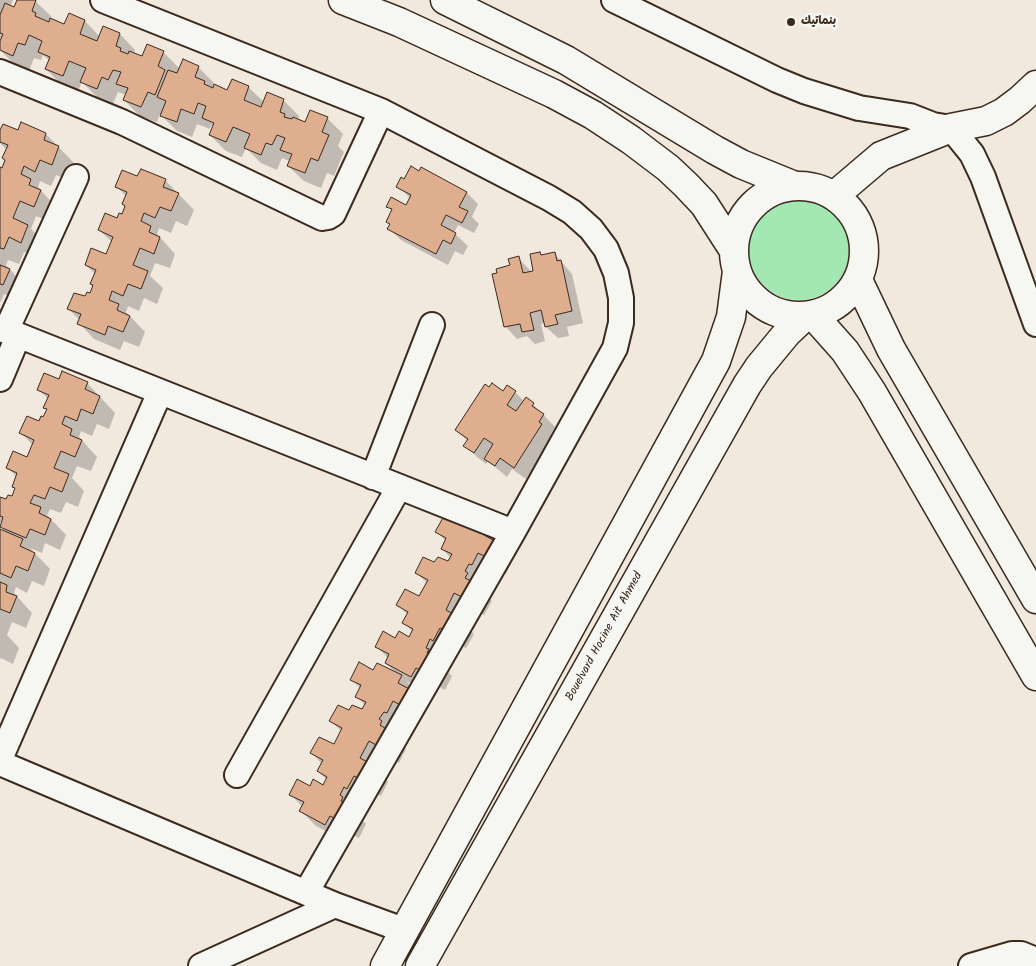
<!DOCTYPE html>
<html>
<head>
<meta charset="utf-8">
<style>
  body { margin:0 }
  canvas { display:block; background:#f1e8de }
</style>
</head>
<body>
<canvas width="1036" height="966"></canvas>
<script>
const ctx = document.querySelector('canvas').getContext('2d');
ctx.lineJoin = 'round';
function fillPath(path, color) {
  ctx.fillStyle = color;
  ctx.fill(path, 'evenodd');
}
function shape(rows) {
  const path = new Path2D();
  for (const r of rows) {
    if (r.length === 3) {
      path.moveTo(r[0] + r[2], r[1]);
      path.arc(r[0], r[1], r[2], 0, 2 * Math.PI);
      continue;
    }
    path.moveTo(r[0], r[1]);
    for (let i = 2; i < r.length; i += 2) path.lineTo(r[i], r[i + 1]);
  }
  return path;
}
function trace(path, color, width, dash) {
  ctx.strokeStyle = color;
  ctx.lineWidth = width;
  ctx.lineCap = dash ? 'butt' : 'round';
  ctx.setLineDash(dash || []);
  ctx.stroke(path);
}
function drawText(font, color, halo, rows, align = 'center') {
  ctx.font = font + ' Kalam,"Playpen Sans Arabic",sans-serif';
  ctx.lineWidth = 5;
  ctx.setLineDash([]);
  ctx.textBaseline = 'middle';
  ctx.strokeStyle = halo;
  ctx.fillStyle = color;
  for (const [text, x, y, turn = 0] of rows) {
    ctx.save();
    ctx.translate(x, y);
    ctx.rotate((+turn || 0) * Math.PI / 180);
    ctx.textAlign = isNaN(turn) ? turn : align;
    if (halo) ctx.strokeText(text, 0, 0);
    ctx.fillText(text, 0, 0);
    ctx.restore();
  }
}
fillPath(shape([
  [799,250,50]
]), '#a3e7b2');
fillPath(shape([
  [0,0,13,0,10,7,15,8,18,0,34,0,51,16,50,20,64,26,69,15,85,21,100,37,104,28,120,34,135,50,134,54,142,58,163,52,180,69,198,67,214,83,213,85,228,92,248,87,264,102,283,100,299,116,298,120,306,123,327,118,343,134,338,146,344,152,334,176,327,173,321,188,304,181,288,166,290,161,282,158,277,170,261,163,246,148,242,157,226,151,210,135,213,127,211,125,210,129,197,124,192,137,177,131,160,114,157,122,140,116,124,100,126,95,118,92,113,104,98,98,82,82,78,91,62,85,46,69,50,61,43,55,41,60,34,58,29,71,14,64,0,50,2,39,0,38],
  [18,131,46,134,74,163,68,180,56,175,51,186,40,181,38,187,56,207,50,222,36,216,31,229,43,241,37,258,24,252,19,264,8,260,6,265,25,286,19,300,4,294,0,303,0,169,3,169,6,160,7,150,0,143,0,134],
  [141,170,165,180,194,210,187,226,176,221,171,233,159,228,157,234,175,254,170,268,155,263,150,276,163,288,157,304,144,298,139,311,128,306,126,312,145,332,139,347,124,341,120,350,94,339,79,323,80,320,68,309,91,295,94,286,95,274,86,265,106,256,112,242,99,230,123,216,126,207,127,197,117,187,138,178],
  [398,186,467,193,478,204,472,217,479,224,474,233,458,225,454,233,468,246,463,255,455,251,448,265,401,240,389,229,391,225,387,221,392,211,388,206,407,207,410,198],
  [540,253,543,256,554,253,572,274,583,323,567,327,569,336,558,338,546,327,545,323,541,324,545,341,535,344,527,336,517,339,506,327,494,275,512,266,518,258,530,270,531,272,534,271],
  [59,381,87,383,115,413,109,429,97,424,92,436,81,431,79,437,97,457,91,471,77,466,72,478,84,491,78,507,66,502,61,513,50,509,47,515,66,535,60,550,45,543,42,553,30,548,50,569,44,586,32,581,27,593,16,587,14,593,32,613,26,628,12,622,7,635,19,648,13,664,1,658,0,659,0,530,7,533,0,526,2,523,0,522,0,499,7,501,12,498,16,489,13,486,17,477,8,468,28,459,33,445,21,433,44,419,48,410,45,407,48,399,39,390],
  [507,387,515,392,524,401,526,399,533,404,555,427,551,434,553,437,526,479,512,469,507,477,488,461,486,464,477,457,465,445,468,441,456,430,504,393],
  [487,529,503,544,501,547,513,559,506,574,494,568,482,591,492,601,484,615,470,608,463,622,474,634,466,648,456,643,443,667,452,676,445,690,432,683,427,692,406,681,417,692,415,695,428,707,420,721,409,716,396,739,406,749,399,763,385,756,377,770,388,782,381,796,370,791,357,815,366,824,359,838,346,831,341,839,316,826,301,811,303,807,291,795,310,787,324,787,327,780,318,771,322,764,312,753,334,746,342,732,330,720,349,712,363,711,366,706,357,697,361,689,351,679,374,672,397,674,386,663,389,659,377,647,396,639,409,639,413,632,404,623,408,615,398,605,420,598,428,584,416,572,435,564,448,563,451,558,442,549,446,541,437,532]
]), '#0003');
const building = shape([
  [17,0,36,0,32,11,36,13,35,16,49,22,50,18,64,24,69,13,85,20,80,34,97,41,103,26,120,33,116,46,121,48,120,51,128,54,129,51,142,56,147,44,164,51,158,66,165,70,155,95,148,92,141,107,123,100,128,88,116,84,121,72,113,70,108,80,102,77,97,89,80,82,86,68,69,61,63,76,45,69,50,57,38,52,42,41,29,35,25,45,18,43,13,56,0,50,0,41,3,34,0,33,0,15,5,3,14,7,17,0],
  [183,59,199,66,195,77,205,81,204,84,213,88,214,84,227,90,232,79,249,86,244,100,261,107,267,92,284,99,280,112,285,114,284,117,292,119,293,117,305,122,310,110,328,117,322,132,329,135,318,161,311,158,305,173,287,166,292,154,280,150,285,138,277,135,272,145,266,143,261,155,244,148,250,134,233,127,226,142,209,135,214,123,202,118,206,106,198,103,194,114,181,109,177,122,160,116,166,101,157,97,168,70,177,73,183,59],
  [21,122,46,133,44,140,59,146,52,165,40,160,35,172,24,166,21,174,31,179,29,185,41,190,34,207,20,201,13,218,28,225,21,243,9,237,4,249,0,248,0,167,2,168,5,160,2,158,8,145,0,142,0,130,3,124,18,130,21,122],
  [411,166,419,171,421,167,467,192,459,207,468,211,462,223,446,215,441,225,456,233,451,244,443,240,436,254,387,229,390,224,386,222,392,209,386,207,391,197,406,205,411,195,396,187,401,177,404,179,411,166],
  [141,169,166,179,163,187,179,193,171,211,160,207,155,218,144,213,141,221,151,226,149,232,160,237,154,254,140,248,133,265,148,271,141,289,128,284,123,296,112,291,109,300,119,304,117,310,130,316,123,332,108,326,105,335,77,324,81,314,67,309,74,293,85,296,87,292,90,293,93,285,90,284,96,270,85,265,91,248,106,254,113,237,98,230,105,213,117,218,119,213,122,214,125,206,122,204,127,192,115,187,122,170,137,176,141,169],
  [540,252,541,255,555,252,557,261,561,260,572,311,555,315,558,324,545,327,541,310,530,313,534,330,522,332,520,324,504,327,492,274,497,273,496,269,510,265,508,259,519,256,523,273,533,271,530,254,540,252],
  [0,265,10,269,3,285,0,284,0,265],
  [62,371,88,382,85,389,100,396,93,414,81,409,77,421,65,416,62,424,72,429,70,435,82,440,75,457,61,451,54,468,69,474,62,492,50,487,45,499,34,495,30,503,41,507,39,513,51,519,45,535,30,529,26,538,0,527,3,517,0,516,0,497,6,499,8,495,12,496,15,488,12,487,17,473,6,468,13,451,27,457,34,440,19,433,27,416,39,421,41,416,43,417,47,409,43,408,49,395,37,390,44,373,59,379,62,371],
  [492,383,503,391,507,385,516,391,507,405,516,411,526,397,534,403,532,406,544,414,539,422,542,424,514,468,500,458,495,466,484,459,493,444,484,438,474,453,463,446,468,439,455,430,485,384,489,387,492,383],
  [445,514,488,527,484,535,498,543,490,559,478,553,472,565,469,564,465,571,468,573,465,578,477,584,468,600,454,593,446,610,459,617,450,633,440,628,433,641,430,639,426,648,429,649,427,653,437,659,429,675,416,668,411,677,385,663,389,654,375,647,383,631,395,638,399,631,409,637,413,629,402,623,408,612,396,605,405,589,419,596,428,580,415,573,423,557,434,562,438,557,448,561,452,554,441,549,446,538,435,532,445,514],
  [0,529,23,539,20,546,35,553,28,571,16,566,11,578,0,573,0,529],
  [0,582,7,585,6,592,17,596,10,613,0,609,0,582],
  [359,662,373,670,377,663,402,675,398,683,413,691,404,707,393,701,387,713,384,712,379,719,382,721,380,725,391,732,383,749,369,741,360,758,373,765,365,781,354,776,347,789,344,787,340,795,343,797,341,801,351,807,343,823,330,816,325,825,299,811,304,802,289,795,297,779,310,786,313,779,323,785,327,777,317,771,323,760,310,753,319,737,334,744,342,728,329,721,338,705,349,710,352,705,362,709,366,702,355,697,361,685,350,680,359,662]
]);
fillPath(building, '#deae8f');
trace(building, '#3b2a1e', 1);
const minor = shape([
  [103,0,381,111,549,198,572,212,591,229,606,249,616,273,621,298,621,323,615,348,513,532,307,891],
  [614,0,777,80,804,91,859,108,910,116,933,125,951,128,972,154,983,177,1036,324],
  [0,72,122,122,322,218,328,217,333,214,381,111],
  [0,328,513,532],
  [6,331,76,177],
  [0,379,18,336],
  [373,477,432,325],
  [0,759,160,392],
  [0,763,335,905,406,931],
  [237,775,399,487],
  [201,966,335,905],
  [971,966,1012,954,1021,954,1036,960]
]);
const major = shape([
  [343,0,399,22,554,94,593,115,631,140,668,168,686,185,704,204,733,249],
  [445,0,566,60,715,150,741,164,795,186],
  [799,251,65],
  [834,196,881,156,951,128,986,121,1004,112,1020,100,1036,85],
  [858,280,891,349,1036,599],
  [813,315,845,351,872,392,1036,676],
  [385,966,716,361,731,317,737,271],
  [420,966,747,385,759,367,787,333,804,317]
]);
trace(minor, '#3b2a1e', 28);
trace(major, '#3b2a1e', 31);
trace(minor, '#f6f6f2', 24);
trace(major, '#f6f6f2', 28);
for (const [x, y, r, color] of [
  [791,22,5,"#3b2a1e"]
]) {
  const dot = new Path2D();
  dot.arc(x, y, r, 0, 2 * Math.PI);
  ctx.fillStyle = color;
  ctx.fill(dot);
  trace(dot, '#f6f6f2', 2);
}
drawText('bold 12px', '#3b2a1e', '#f6f6f2', [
  ["بنماتيك",801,22]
], 'left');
drawText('12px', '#3b2a1e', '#f6f6f2', [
  ["Bouelvard Hocine Ait Ahmed",605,637,-61]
]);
</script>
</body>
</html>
